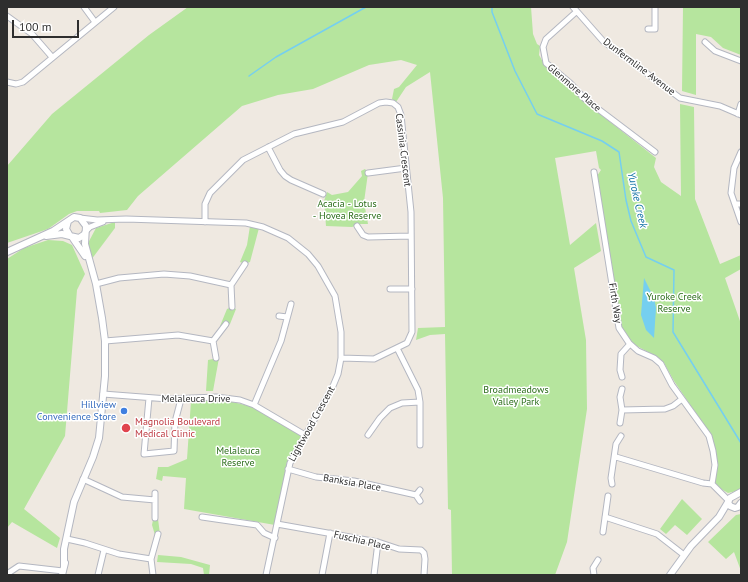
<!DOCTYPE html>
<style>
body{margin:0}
#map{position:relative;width:748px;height:582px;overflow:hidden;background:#efe9e1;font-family:"PT Sans",sans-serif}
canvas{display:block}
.frame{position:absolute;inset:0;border:8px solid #2e2e2e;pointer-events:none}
.scale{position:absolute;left:12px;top:20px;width:67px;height:18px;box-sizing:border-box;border:2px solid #2e2e2e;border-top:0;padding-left:5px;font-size:12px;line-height:14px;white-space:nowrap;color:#2e2e2e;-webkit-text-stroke:3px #fff;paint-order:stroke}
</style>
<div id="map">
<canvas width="748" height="582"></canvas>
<div class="frame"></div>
<div class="scale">100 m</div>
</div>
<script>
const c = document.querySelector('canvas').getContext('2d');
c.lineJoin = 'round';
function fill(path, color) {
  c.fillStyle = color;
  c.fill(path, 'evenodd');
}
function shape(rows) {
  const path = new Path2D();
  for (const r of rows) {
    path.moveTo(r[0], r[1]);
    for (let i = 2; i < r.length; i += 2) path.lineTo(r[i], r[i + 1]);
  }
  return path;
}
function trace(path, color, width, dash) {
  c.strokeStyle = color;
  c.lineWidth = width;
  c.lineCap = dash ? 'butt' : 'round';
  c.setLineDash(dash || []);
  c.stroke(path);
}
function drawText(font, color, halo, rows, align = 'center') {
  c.font = font + ' "PT Sans",sans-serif';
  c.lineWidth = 3;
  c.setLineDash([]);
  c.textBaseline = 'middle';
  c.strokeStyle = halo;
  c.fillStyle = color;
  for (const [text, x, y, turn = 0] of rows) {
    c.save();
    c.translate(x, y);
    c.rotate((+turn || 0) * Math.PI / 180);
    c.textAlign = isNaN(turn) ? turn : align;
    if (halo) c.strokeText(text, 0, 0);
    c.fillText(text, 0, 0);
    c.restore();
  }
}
const green = shape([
 [188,7,531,7,533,34,537,44,540,46,539,55,543,62,552,72,561,78,581,99,656,158,654,167,661,182,681,196,680,104,694,107,695,199,720,264,741,255,741,269,725,278,741,324,741,490,728,493,716,486,714,483,717,458,710,434,674,381,664,363,659,358,635,345,625,335,621,325,608,247,597,176,601,170,599,168,596,151,555,158,570,245,596,223,601,251,574,268,586,340,587,409,567,542,555,575,452,575,451,510,448,509,445,334,430,335,416,340,418,328,445,327,443,198,430,72,406,87,396,102,392,99,394,89,399,87,417,65,401,60,369,65,313,89,278,95,242,106,138,196,127,210,100,213,99,211,77,211,69,214,48,229,7,243,7,166,52,114,149,35],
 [683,7,741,7,741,55,723,48,711,37,696,34,696,95,682,91],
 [365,169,368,173,364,202,368,224,361,224,352,227,326,226,324,201,327,192,332,195,348,192,362,176,361,171],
 [115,222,115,228,91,260,87,245,96,228],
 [250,226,259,228,250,262,245,264,240,262,247,245],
 [48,240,63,241,72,245,85,274,77,290,65,436,24,509,60,538,57,548,12,522,7,528,7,259,24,248],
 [232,307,236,309,230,324,220,326,227,309],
 [218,358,219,358,213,391,206,391,208,360],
 [225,400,253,407,302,435,287,462,275,525,184,509,186,478,163,476,162,481,156,479,158,467,168,467,187,459,191,401],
 [682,499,702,519,687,535,675,525,666,534,660,529],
 [741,514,741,571,734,552,726,559,708,542,736,515],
 [155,518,158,519,160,534,155,535,152,525,153,520],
 [158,555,181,557,210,565,209,575,204,575,203,568,191,564,157,562]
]);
const water = shape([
 [644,278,654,298,656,308,654,338,646,330,641,315]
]);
const stream = shape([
 [492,7,492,12,515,71,537,114,602,141,619,152,626,200,631,221,646,257,674,270,673,332,741,443],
 [249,76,276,57,366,7]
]);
const minor = shape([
 [84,7,95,22],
 [573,7,603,41,680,98,720,106,741,115],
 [576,12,546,39,543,47,546,63,570,83,585,99,655,152],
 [7,16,32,34,52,57],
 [648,29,655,29,655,7],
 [705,42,715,51,741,61],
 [7,82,16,84,23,82,114,7],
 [738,114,741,104],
 [268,147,280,170,285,176,291,180,323,194],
 [741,152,734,168,731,193,741,222],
 [594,172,619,328,629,343,638,351,654,358,661,364,672,385,709,436,713,451,715,465,712,484,729,501],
 [368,173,406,168],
 [735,204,741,204],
 [80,218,97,220,126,219,246,223,263,227,288,238,308,254,318,266,335,296,341,332,341,358,338,374,333,386,290,463,266,575],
 [205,222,205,204,210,193,243,160,294,134,343,122,379,103,386,102,393,103,398,107,401,115,411,212,412,332,407,343,374,359,341,358],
 [357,226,363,235,368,237,411,236],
 [85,232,90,227,103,222],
 [96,284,119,278,164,274,190,276,231,285],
 [390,289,412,289],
 [232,307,231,285,245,264],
 [279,316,287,317],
 [105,341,178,335,213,341],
 [397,348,418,390,420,402,420,445],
 [216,358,213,341,226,324],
 [622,377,620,370,621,354,630,344],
 [103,394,168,399,216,397,240,400,254,405,305,435],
 [149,398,144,454,174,451,175,422,181,399],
 [254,405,281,341,291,304],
 [622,410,665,409,673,406,682,399],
 [620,423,622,410,620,397,622,389],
 [368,435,380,418,390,408,402,403,420,402],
 [616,457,703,483,712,484],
 [288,469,316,477,354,481,416,495],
 [83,479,122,497,155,500],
 [612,484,611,478,616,444,621,436],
 [420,490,416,495,420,501],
 [155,493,155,518],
 [202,517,257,525,264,533,275,538],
 [605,517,657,534,684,555],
 [277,524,378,542,399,549,421,550,424,553,425,559,424,575],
 [603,532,608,496],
 [67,539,85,543,119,554,151,559],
 [7,574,19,566,63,571],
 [98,575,104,550],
 [153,575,151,559,158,534],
 [322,575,330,533],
 [374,575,378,542],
 [594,575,593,568,598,560]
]);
const tertiary = shape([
 [46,236,62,234,70,236],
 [72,237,85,256],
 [7,252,53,231,68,221],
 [741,492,730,498,728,502,730,506,735,508,738,507,741,503],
 [64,566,64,549,74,502,93,457,99,438,105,376,105,341,102,318,96,284,85,244,86,226,80,218,74,217,68,221,66,229,70,236,79,238,85,234],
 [62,575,65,563],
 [670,575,691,546,719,517,728,502]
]);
const markers = [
 [124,411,4,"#3f7fe0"],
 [126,428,5,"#e0444e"]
];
const streetNames = [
 ["Dunfermline Avenue",639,67,37],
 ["Glenmore Place",574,88,41],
 ["Cassinia Crescent",403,150,83],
 ["Firth Way",615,303,81],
 ["Melaleuca Drive",196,399],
 ["Lightwood Crescent",312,424,-61],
 ["Banksia Place",352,483,10],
 ["Fuschia Place",362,541,13]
];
const parkNames = [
 ["Acacia - Lotus",347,204],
 ["- Hovea Reserve",347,216],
 ["Yuroke Creek",674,297],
 ["Reserve",674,309],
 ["Broadmeadows",516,390],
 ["Valley Park",516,402],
 ["Melaleuca",238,451],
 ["Reserve",238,463]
];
const shopNames = [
 ["Hillview",116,405],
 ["Convenience Store",116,417]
];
const healthNames = [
 ["Magnolia Boulevard",135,422],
 ["Medical Clinic",135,434]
];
const waterNames = [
 ["Yuroke Creek",637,200,77]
];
fill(green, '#b6e59e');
fill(water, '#75cff0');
trace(stream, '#75cff0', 1.5);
trace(minor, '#b4b7c1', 7);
trace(tertiary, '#b4b7c1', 8);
trace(minor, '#fff', 5);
trace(tertiary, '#fff', 6);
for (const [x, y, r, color] of markers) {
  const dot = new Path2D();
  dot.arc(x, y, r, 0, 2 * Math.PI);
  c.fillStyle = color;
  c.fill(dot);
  trace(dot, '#fff', 1.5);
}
drawText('10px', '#2e2e2e', '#fff', streetNames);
drawText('10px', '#2c6e1b', '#fff', parkNames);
drawText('10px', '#366cbe', '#fff', shopNames, 'right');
drawText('10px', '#be3a42', '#fff', healthNames, 'left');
drawText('italic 11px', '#0d6fa3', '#fff', waterNames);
</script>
